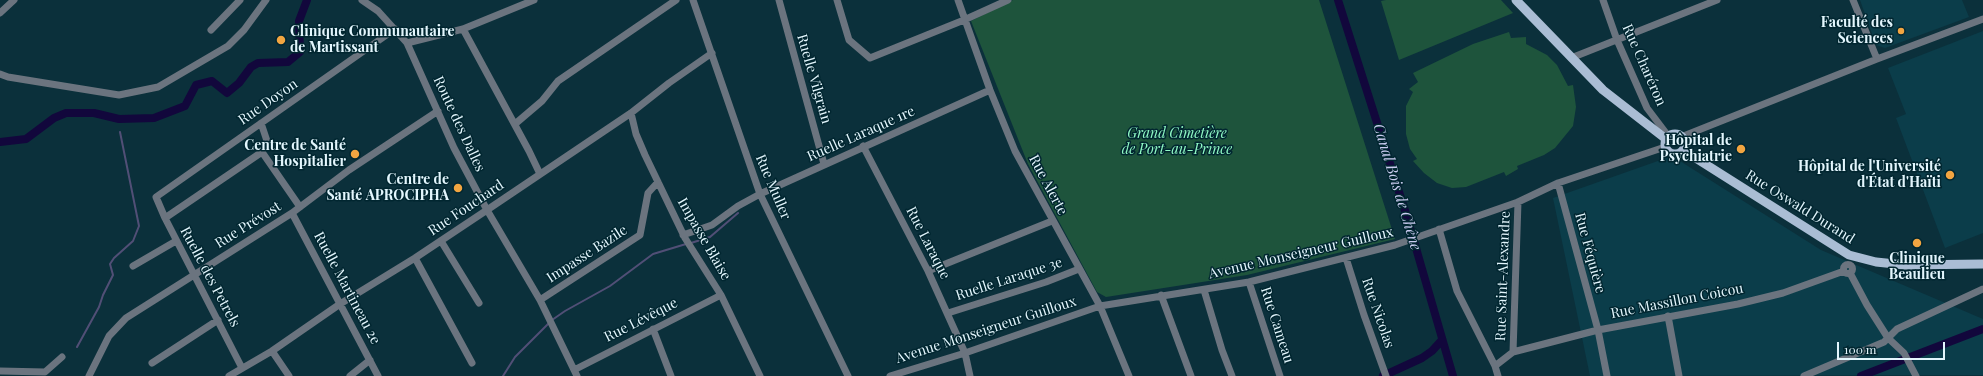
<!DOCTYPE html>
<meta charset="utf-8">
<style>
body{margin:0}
#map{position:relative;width:1983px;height:376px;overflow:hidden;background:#0b303b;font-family:"Playfair Display",serif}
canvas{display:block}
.scale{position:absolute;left:1837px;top:342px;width:108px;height:18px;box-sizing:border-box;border:2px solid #e3f6fd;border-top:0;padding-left:5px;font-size:12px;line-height:14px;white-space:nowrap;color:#e3f6fd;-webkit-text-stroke:3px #012630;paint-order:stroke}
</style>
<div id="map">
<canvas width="1983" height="376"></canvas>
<div class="scale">100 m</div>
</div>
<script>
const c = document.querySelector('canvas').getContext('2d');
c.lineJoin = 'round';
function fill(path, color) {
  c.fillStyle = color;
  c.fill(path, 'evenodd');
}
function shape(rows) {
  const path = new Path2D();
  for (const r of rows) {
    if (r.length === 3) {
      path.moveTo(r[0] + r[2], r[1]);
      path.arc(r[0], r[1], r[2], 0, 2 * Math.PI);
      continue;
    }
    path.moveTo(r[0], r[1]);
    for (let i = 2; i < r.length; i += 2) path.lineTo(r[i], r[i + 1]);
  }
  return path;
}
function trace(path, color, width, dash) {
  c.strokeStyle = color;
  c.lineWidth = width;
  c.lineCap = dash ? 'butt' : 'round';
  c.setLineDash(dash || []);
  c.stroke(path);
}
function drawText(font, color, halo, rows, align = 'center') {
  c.font = font + ' "Playfair Display",serif';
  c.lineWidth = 3;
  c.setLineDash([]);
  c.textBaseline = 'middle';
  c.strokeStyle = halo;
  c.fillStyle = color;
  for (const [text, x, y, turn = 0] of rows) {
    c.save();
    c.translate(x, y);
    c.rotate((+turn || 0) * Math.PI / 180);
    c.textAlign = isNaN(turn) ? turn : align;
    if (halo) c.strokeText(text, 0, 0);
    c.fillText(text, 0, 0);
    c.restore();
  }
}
const built = shape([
 [1860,0,1962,0,1969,17,1885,48,1876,45],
 [1983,31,1983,233,1945,248,1896,118,1906,114,1888,68],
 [1672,156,1821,250,1983,319,1983,375,1590,376,1553,198]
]);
const green = shape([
 [1013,0,1319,0,1395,239,1247,275,1106,297,1097,292,1028,164,971,21],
 [1386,0,1501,0,1513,13,1399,60,1381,1],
 [1509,32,1511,38,1526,37,1526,44,1547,55,1557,65,1568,86,1573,85,1576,107,1573,126,1555,148,1544,155,1517,166,1518,169,1506,176,1504,172,1466,187,1452,188,1437,183,1424,173,1413,161,1417,159,1410,149,1406,134,1406,106,1413,92,1409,89,1418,82,1413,73,1473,44]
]);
const stream = shape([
 [691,243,710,237,738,213],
 [552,320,565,311,610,286,653,254,686,244],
 [77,347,99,307,103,295,113,275,110,264,114,258,133,241,139,226,120,132],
 [503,376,515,357,549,323]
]);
const canal = shape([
 [1338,0,1407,217,1453,376],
 [0,142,26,139,54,118,66,113,94,113,119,119,154,118,185,106,196,85,212,81,227,93,239,83,251,67,258,63,288,62,300,52,299,21,307,0],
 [1383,376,1422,358,1432,351,1442,340],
 [1861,376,1983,329]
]);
const minor = shape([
 [362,0,378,11,407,43,454,148,487,210,540,300,577,376],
 [693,0,760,194,848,376],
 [779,0,824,164],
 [837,0,849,40,870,58,964,20,1008,0],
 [958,0,990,90,1015,151,1100,306,1129,376],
 [1603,0,1617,40,1647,108,1669,137],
 [1853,0,1877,59],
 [0,13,14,0],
 [463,29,529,151,540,174],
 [211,30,240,0],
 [407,43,463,29,534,0],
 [1571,58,1717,0],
 [0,74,8,77,119,95,158,87,228,46,244,30,266,0],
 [631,113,636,134,645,155,685,238,721,295,760,376],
 [261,123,267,141,262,152,300,207],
 [515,124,542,101,558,81,676,0],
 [1681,137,1877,59,1983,19],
 [863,146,928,271,965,353,970,376],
 [1558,183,1598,330,1607,376],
 [292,213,378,376],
 [165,218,262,152],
 [1439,229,1457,291,1495,366,1498,376],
 [683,235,712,225,738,206,760,194,990,90],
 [441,241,479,303],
 [415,258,472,363],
 [1346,258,1364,315,1386,376],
 [1848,269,4.5],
 [133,266,176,241],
 [928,271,1052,221],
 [1850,273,1867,305,1888,338,1904,353,1916,376],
 [1249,282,1280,376],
 [1204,290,1222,350,1232,376],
 [1161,295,1191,376],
 [540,300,640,235,648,193,658,182],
 [948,313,1046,282,1079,269],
 [1668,316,1679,376],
 [653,329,671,376],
 [272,351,289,376],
 [1513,352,1598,330,1738,304,1783,293,1844,271],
 [152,363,218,320],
 [1495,366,1513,352,1518,202],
 [242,368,165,218,156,197,395,29],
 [574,370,721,295],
 [0,371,45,372,62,357],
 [89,376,109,336,126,318,292,213,349,170,438,111],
 [229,376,272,351,340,304,415,258,487,210,631,113,669,83,712,53],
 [350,376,370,360],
 [890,376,965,353,1100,306,1249,282,1395,245,1518,202,1558,183,1665,147],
 [1804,376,1884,342,1897,329,1983,289]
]);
const major = shape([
 [1516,0,1603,90,1666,139],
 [1675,144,10],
 [1683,150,1849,255,1876,262,1905,265,1983,264]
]);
const markers = [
 [1901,31,4,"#f2a541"],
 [281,40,5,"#f2a541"],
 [1741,149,5,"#f2a541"],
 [355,154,5,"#f2a541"],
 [1950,175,5,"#f2a541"],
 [458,188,5,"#f2a541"],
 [1917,243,5,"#f2a541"]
];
const poiNames = [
 ["Faculté des",1893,23],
 ["Sciences",1893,39],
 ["Clinique Communautaire",290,32,"left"],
 ["de Martissant",290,48,"left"],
 ["Hôpital de",1732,141],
 ["Psychiatrie",1732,157],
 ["Centre de Santé",346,146],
 ["Hospitalier",346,162],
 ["Hôpital de l'Université",1941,167],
 ["d'État d'Haïti",1941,183],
 ["Centre de",449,180],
 ["Santé APROCIPHA",449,196],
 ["Clinique",1917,259,"center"],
 ["Beaulieu",1917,275,"center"]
];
const streetNames = [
 ["Rue Charéron",1644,65,66],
 ["Ruelle Vilgrain",814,79,74],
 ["Rue Doyon",268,102,-35],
 ["Route des Dalles",459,124,65],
 ["Ruelle Laraque 1re",861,134,-24],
 ["Rue Alerte",1048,185,62],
 ["Rue Muller",773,187,67],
 ["Rue Oswald Durand",1800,207,32],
 ["Rue Fouchard",466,208,-34],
 ["Rue Prévost",248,225,-32],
 ["Impasse Blaise",704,239,60],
 ["Rue Laraque",928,243,63],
 ["Avenue Monseigneur Guilloux",1301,253,-13],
 ["Rue Féquière",1590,253,75],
 ["Impasse Bazile",587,254,-33],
 ["Rue Saint-Alexandre",1503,276,-88],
 ["Ruelle des Petrels",210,277,62],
 ["Ruelle Laraque 3e",1009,279,-18],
 ["Ruelle Martineau 2e",347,288,62],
 ["Rue Massillon Coicou",1677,301,-11],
 ["Rue Nicolas",1378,313,71],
 ["Rue Lévêque",641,320,-27],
 ["Rue Cameau",1277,325,72],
 ["Avenue Monseigneur Guilloux",986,330,-18]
];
const parkNames = [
 ["Grand Cimetière",1177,134],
 ["de Port-au-Prince",1177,150]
];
const waterNames = [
 ["Canal Bois de Chêne",1397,187,73]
];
fill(built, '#0b3d4a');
fill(green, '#1e543c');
trace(stream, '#514f76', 2);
trace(canal, '#12073c', 8);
trace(minor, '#6b747f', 7);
trace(major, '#aabdd4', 9);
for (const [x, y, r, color] of markers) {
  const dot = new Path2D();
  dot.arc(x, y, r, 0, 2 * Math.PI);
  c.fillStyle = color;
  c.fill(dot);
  trace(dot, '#012630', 1.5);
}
drawText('bold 14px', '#e3f6fd', '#012630', poiNames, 'right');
drawText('14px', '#e3f6fd', '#012630', streetNames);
drawText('italic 14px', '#90fac5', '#012630', parkNames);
drawText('italic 15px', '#caccf0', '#012630', waterNames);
</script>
